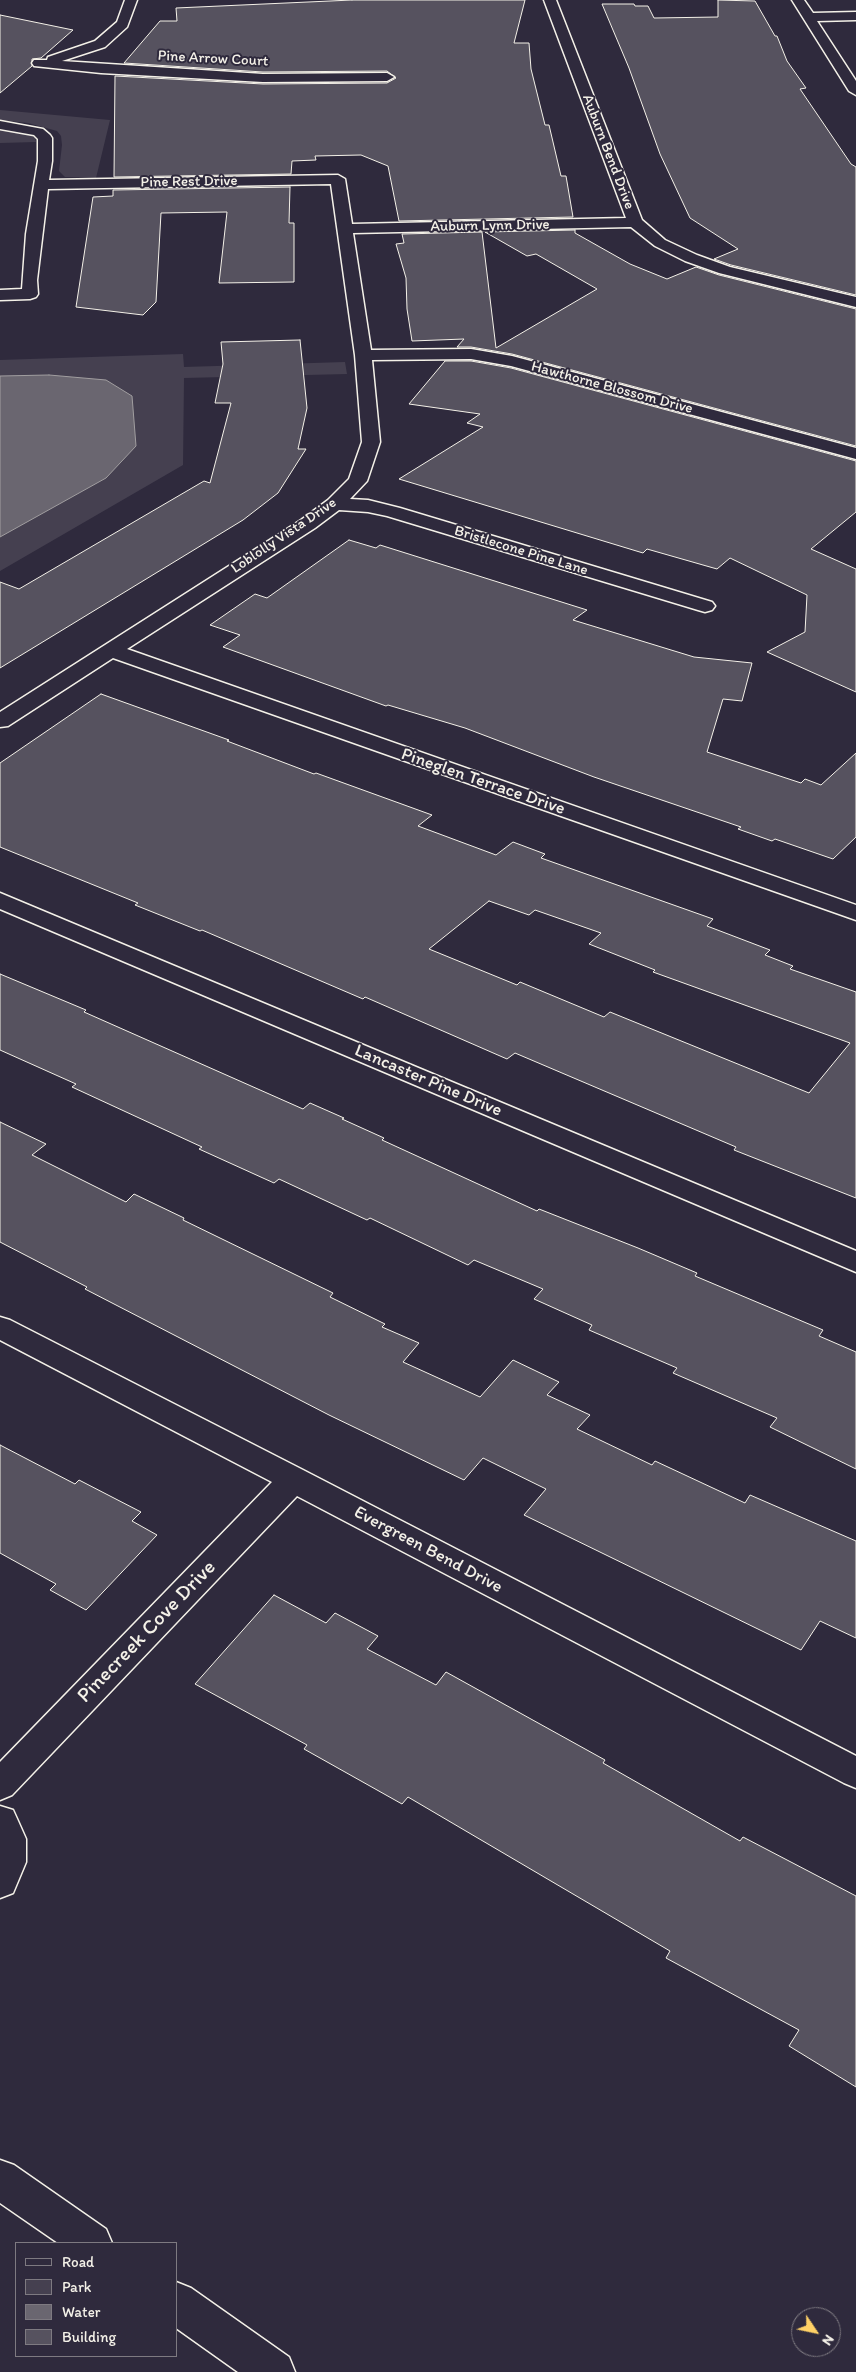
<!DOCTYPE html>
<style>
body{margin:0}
#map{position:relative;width:856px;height:2372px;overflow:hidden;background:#2f2a3d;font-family:Itim,sans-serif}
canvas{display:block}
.legend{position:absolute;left:15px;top:2242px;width:162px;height:115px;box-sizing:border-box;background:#2f2a3d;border:1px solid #7e7a81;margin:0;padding:6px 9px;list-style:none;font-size:15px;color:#f4f1e8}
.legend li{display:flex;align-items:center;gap:10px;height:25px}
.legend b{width:25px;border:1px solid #7e7a81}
.north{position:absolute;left:791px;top:2307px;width:50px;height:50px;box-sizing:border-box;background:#2f2a3d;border:1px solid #7e7a81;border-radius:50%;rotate:124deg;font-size:14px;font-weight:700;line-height:20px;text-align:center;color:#f4f1e8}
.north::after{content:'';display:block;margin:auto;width:18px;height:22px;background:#ffd166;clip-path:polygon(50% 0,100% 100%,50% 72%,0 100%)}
</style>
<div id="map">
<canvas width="856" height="2372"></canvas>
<ul class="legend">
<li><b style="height:6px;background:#2f2a3d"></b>Road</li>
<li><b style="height:14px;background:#454050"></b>Park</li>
<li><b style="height:14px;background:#6a6670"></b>Water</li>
<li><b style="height:14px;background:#56525f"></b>Building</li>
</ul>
<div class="north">N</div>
</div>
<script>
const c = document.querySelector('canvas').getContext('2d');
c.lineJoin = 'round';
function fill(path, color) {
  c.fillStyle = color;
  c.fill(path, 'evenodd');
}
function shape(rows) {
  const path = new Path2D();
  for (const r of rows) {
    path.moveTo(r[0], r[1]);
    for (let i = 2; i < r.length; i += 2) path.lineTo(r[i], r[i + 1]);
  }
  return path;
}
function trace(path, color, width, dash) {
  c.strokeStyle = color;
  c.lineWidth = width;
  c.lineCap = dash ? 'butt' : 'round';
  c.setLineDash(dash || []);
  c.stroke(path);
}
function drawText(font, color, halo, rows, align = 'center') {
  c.font = font + ' Itim,sans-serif';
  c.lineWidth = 4;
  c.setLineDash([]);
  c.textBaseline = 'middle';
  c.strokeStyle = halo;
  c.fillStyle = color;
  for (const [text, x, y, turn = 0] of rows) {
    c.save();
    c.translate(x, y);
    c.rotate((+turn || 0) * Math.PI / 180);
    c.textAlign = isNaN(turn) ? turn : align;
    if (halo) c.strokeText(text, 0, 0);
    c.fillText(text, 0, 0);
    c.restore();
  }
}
const green = shape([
 [0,110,110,120,96,178,65,177,59,171,62,145,61,136,57,131,28,123,0,120],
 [0,129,28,134,35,137,36,142,0,143],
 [183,354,184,367,345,362,347,374,184,378,183,465,0,571,0,360]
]);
const water = shape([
 [49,375,106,380,132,396,136,446,106,478,0,537,0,376,49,375]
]);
const building = shape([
 [352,0,525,0,514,43,529,43,531,69,545,125,549,125,561,176,566,176,573,217,399,221,388,166,361,155,315,156,316,160,292,161,291,174,114,177,115,76,263,84,387,83,396,78,387,71,263,72,124,63,160,21,177,21,176,8,352,0],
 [718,0,755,1,775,36,777,36,787,61,806,88,800,89,851,164,856,167,856,295,731,265,714,259,738,249,690,218,660,154,629,68,602,4,634,4,635,6,648,6,654,18,718,17,718,0],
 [0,15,73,30,41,58,32,59,32,66,0,93,0,15],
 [290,187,289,223,294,223,294,282,219,283,227,212,161,213,156,302,143,315,76,307,93,197,113,196,113,190,290,187],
 [575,230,575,233,630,264,667,279,696,267,719,275,856,309,856,446,512,354,471,347,457,347,464,339,412,341,407,309,406,278,396,244,404,243,402,234,482,232,496,348,597,289,536,254,527,256,485,232,575,230],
 [300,340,307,408,298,449,306,449,278,493,243,520,0,668,0,582,19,589,204,481,210,483,231,403,215,403,223,364,221,342,300,340],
 [445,361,471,361,511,368,856,461,856,512,811,549,856,569,856,692,767,652,805,632,807,595,730,558,717,569,647,549,643,553,399,479,483,427,467,423,480,414,409,404,445,361],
 [349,540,376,548,380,545,587,610,573,620,694,657,752,663,742,701,723,699,707,752,801,783,805,779,821,785,856,753,856,837,833,859,775,839,772,841,738,829,741,827,594,777,465,728,388,705,386,706,223,647,240,635,210,625,255,594,267,598,349,540],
 [101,694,229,740,227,741,314,774,316,773,432,815,418,826,496,855,513,842,545,854,541,858,713,919,707,926,770,950,765,955,793,966,790,969,856,992,856,1198,734,1150,736,1147,515,1053,507,1059,365,997,363,999,202,930,200,931,135,905,138,903,0,847,0,763,101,694],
 [489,901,529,915,535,910,601,933,589,944,655,970,653,972,850,1043,809,1093,610,1012,604,1017,520,982,517,985,429,949,489,901],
 [0,974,86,1010,84,1012,303,1109,310,1103,344,1118,342,1119,384,1138,382,1140,537,1211,539,1209,638,1248,697,1273,695,1276,823,1330,819,1336,856,1352,856,1469,770,1427,777,1418,673,1373,677,1368,589,1330,592,1325,534,1299,543,1289,474,1260,468,1265,370,1218,367,1220,279,1179,274,1183,199,1149,202,1147,72,1087,76,1084,0,1050,0,974],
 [0,1122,46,1144,32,1155,126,1202,134,1194,184,1218,183,1220,333,1293,330,1297,385,1324,382,1327,419,1343,403,1362,480,1397,513,1360,559,1382,547,1395,590,1415,577,1429,652,1465,655,1461,745,1503,750,1495,856,1541,856,1638,820,1621,801,1650,524,1515,546,1489,483,1458,464,1480,329,1415,85,1289,87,1287,0,1242,0,1122],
 [0,1445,75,1484,79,1480,141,1512,132,1521,157,1535,86,1610,50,1590,56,1584,0,1553,0,1445],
 [274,1595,326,1623,335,1613,378,1636,367,1649,436,1685,446,1672,605,1760,603,1763,740,1841,743,1837,856,1896,856,2087,789,2046,799,2030,666,1958,670,1951,408,1797,402,1804,304,1749,307,1745,195,1684,274,1595]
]);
const street = shape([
 [125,0,137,0,127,27,105,47,62,61,263,74,387,73,394,77,387,81,263,82,101,73,34,66,32,63,34,60,47,60,48,57,95,41,117,22,125,0],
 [544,0,556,0,642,220,665,240,697,255,730,267,856,297,856,307,719,273,685,261,655,246,631,227,353,233,371,350,471,349,512,356,856,448,856,459,511,366,471,359,372,360,380,442,367,481,350,499,368,500,400,508,712,602,715,606,712,610,705,612,698,610,387,516,368,512,339,510,315,528,127,649,856,905,856,920,113,658,8,726,0,727,0,712,301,520,328,500,349,479,362,442,355,355,331,184,48,189,37,280,38,294,36,297,30,299,0,300,0,290,22,289,26,234,38,161,38,139,34,135,0,129,0,121,43,129,50,135,52,138,52,161,49,180,338,175,345,179,352,224,626,218,544,0],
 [792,0,804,0,813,13,856,12,856,20,817,21,856,81,856,95,849,91,792,0],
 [0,893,856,1251,856,1272,0,909,0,893],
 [0,1317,10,1320,305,1471,856,1756,856,1788,844,1783,297,1496,12,1795,0,1800,0,1762,272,1482,0,1340,0,1317],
 [0,1806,13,1810,18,1821,26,1839,26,1862,13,1893,0,1898,0,1806],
 [0,2160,14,2165,106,2229,112,2243,58,2243,0,2203,0,2160],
 [176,2282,191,2288,289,2357,295,2372,238,2372,176,2328,176,2282]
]);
const farStreetnames = [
 ["Pine Arrow Court",213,59,3],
 ["Auburn Bend Drive",608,152,69],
 ["Pine Rest Drive",189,182,-1],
 ["Auburn Lynn Drive",490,226,-1],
 ["Hawthorne Blossom Drive",612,388,15],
 ["Loblolly Vista Drive",284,536,-34],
 ["Bristlecone Pine Lane",521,551,17]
];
const streetNames = [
 ["Pineglen Terrace Drive",483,782,19],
 ["Lancaster Pine Drive",428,1081,23],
 ["Evergreen Bend Drive",428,1550,28]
];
const nearStreetnames = [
 ["Pinecreek Cove Drive",147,1632,-46]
];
fill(green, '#454050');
fill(water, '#6a6670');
trace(water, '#a19ea0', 1);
fill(building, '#56525f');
trace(building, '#f4f1e8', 1);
trace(street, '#f4f1e8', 3);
fill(street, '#2f2a3d');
drawText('15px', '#f4f1e8', '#2f2a3d', farStreetnames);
drawText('18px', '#f4f1e8', '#2f2a3d', streetNames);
drawText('21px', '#f4f1e8', '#2f2a3d', nearStreetnames);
</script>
